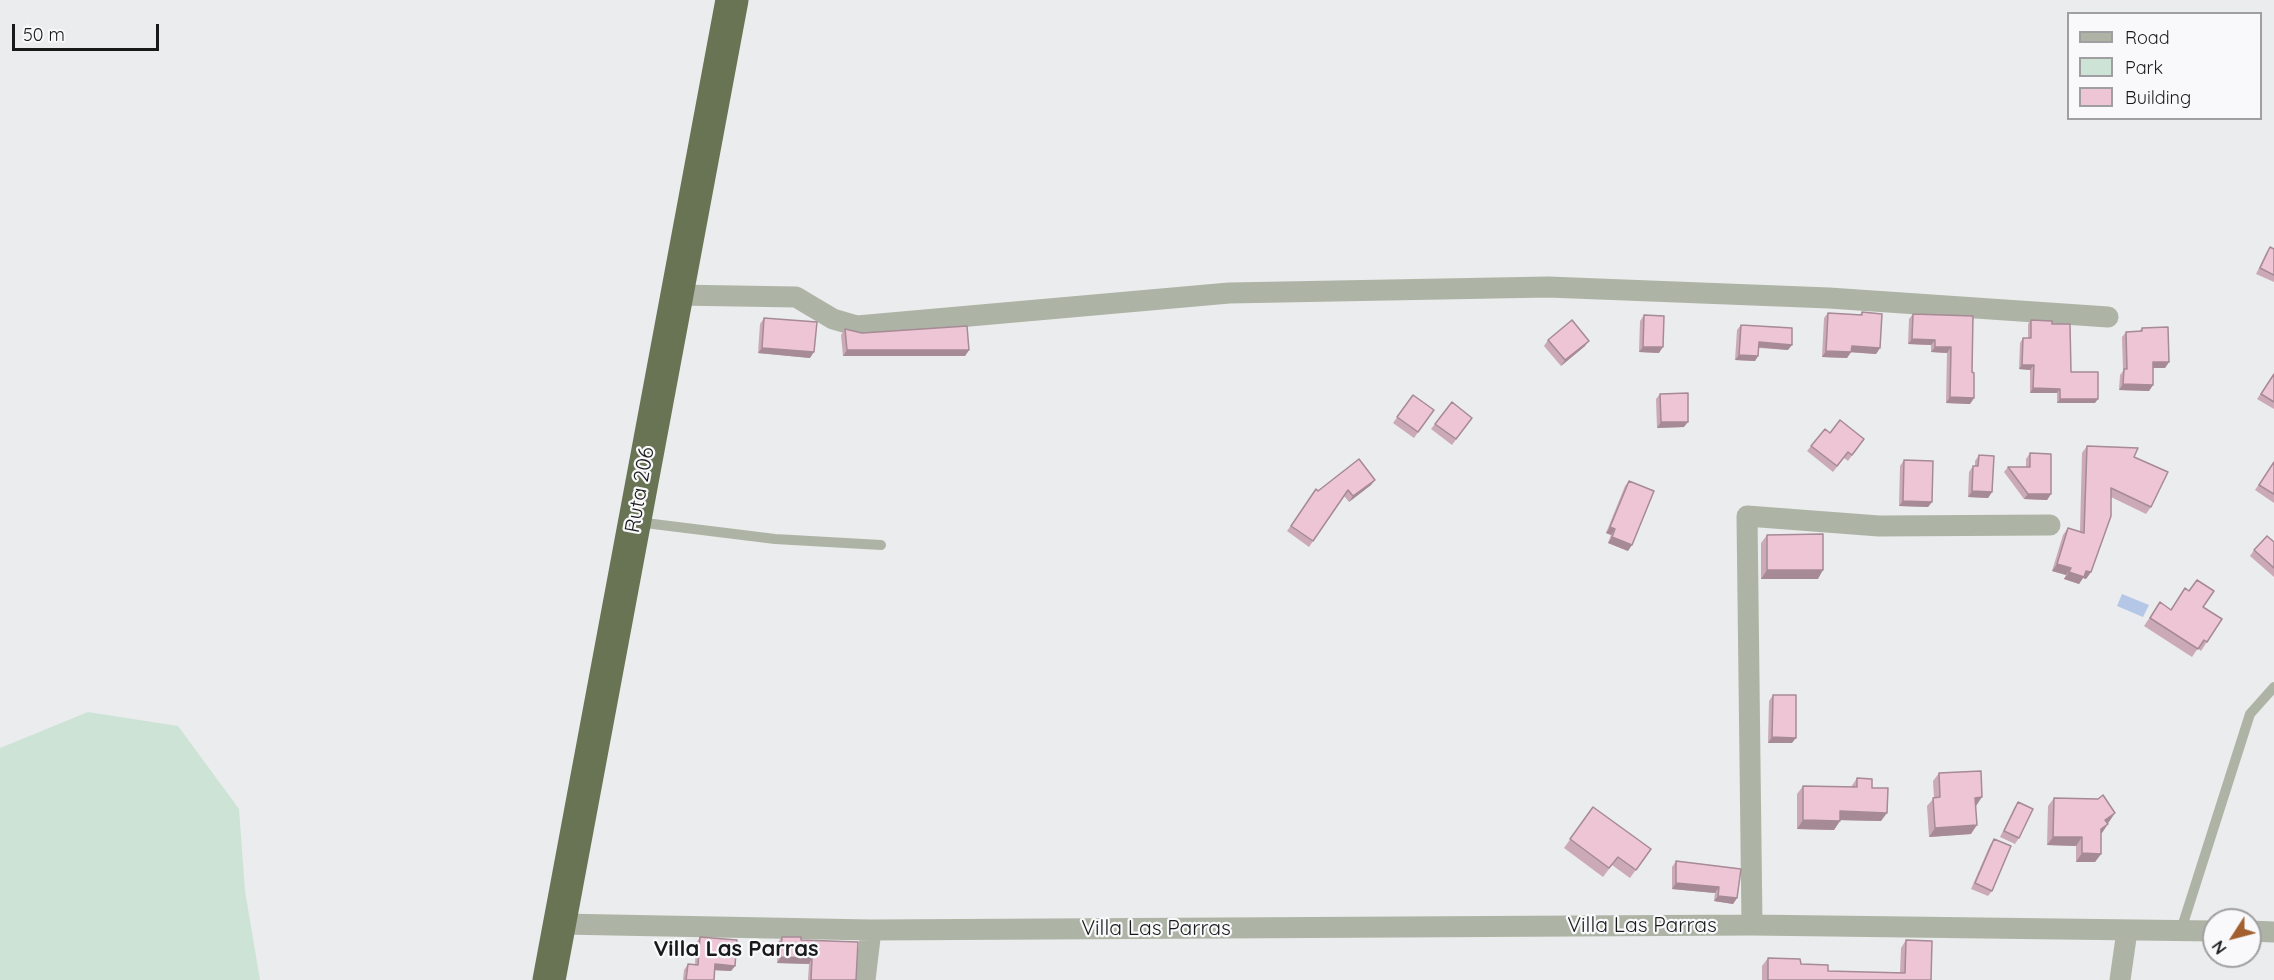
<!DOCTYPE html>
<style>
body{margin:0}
#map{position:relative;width:2274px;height:980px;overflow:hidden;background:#ebeced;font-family:Quicksand,sans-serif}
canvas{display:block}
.legend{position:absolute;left:2067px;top:12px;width:195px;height:108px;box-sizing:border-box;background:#f9f9fb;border:2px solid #9f9fa1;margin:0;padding:8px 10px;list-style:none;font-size:18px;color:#181919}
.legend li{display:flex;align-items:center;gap:12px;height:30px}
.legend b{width:30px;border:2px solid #9f9fa1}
.north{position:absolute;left:2202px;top:908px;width:60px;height:60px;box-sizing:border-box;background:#f9f9fb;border:2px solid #9f9fa1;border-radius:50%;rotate:234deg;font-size:16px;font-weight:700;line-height:24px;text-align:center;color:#181919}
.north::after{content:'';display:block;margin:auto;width:21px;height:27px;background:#a35f2f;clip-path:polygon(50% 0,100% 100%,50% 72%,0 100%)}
.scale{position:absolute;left:12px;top:24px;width:147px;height:27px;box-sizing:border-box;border:3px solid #181919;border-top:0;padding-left:8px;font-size:18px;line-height:21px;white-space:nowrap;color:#181919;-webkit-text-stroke:4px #f9f9fb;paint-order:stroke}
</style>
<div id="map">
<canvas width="2274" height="980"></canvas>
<ul class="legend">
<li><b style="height:8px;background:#aeb4a5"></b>Road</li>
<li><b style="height:16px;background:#cde3d6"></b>Park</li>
<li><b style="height:16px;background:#edc5d5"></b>Building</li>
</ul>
<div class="north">N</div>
<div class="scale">50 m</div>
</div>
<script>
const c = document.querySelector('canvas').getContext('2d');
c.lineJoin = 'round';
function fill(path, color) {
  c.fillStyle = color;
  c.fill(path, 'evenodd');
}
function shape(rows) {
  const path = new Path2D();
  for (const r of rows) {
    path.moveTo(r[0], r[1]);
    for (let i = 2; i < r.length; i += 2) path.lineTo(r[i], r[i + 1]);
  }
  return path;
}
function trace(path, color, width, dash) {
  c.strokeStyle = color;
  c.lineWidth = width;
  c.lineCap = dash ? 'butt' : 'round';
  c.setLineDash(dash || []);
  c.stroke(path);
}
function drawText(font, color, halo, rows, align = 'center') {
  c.font = font + ' Quicksand,sans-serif';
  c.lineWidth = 4.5;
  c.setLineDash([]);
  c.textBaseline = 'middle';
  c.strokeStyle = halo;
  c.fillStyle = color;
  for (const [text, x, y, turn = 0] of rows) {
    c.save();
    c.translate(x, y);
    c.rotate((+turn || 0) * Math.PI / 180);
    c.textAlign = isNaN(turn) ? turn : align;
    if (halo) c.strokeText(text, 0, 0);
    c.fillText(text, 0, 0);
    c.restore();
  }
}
const green = shape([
 [88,712,178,726,239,809,245,891,260,980,0,980,0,748]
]);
const water = shape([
 [2122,594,2149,605,2143,617,2117,606]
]);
const lane = shape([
 [637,522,775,539,881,545],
 [2181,930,2250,714,2274,687]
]);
const street = shape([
 [676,295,796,297,833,319,857,326,1229,293,1548,287,1829,298,2108,317],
 [561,924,871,930,1752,925,2214,931],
 [1752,925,1747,516,1879,526,2050,525],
 [2250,931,2274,932],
 [865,980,871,930],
 [2120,980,2127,931]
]);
const highway = shape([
 [549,980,732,0]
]);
const wall = shape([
 [2270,247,2274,249,2274,282,2256,274,2266,253],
 [1862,312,1880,348,1876,354,1851,352,1847,358,1822,357,1824,318,1828,313,1860,315],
 [1913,314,1973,316,1972,372,1974,398,1970,404,1946,403,1947,353,1931,352,1931,345,1908,344,1909,319],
 [1644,315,1659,353,1639,352,1640,321],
 [764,318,810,358,758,353,760,324],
 [2031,320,2052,324,2071,372,2095,403,2057,403,2057,393,2030,393,2030,370,2019,369,2020,343,2023,338,2028,338,2028,324],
 [1741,325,1788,350,1759,348,1758,356,1755,361,1735,360,1737,330],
 [2142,328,2169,362,2165,368,2153,368,2153,385,2149,391,2119,390,2120,375,2123,371,2122,337,2126,332,2139,331],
 [845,329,862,333,969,350,965,356,843,356,841,335],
 [1548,340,1585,346,1561,366,1544,346],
 [2274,374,2274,409,2257,399],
 [1660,394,1684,427,1657,428,1656,399],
 [1413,395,1434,410,1414,438,1393,423],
 [1452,402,1472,418,1452,445,1431,429],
 [1830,433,1864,439,1848,461,1844,458,1833,472,1807,451,1811,446],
 [2087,446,2134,457,2151,507,2146,514,2111,497,2091,572,2086,579,2083,578,2079,584,2064,579,2066,575,2052,571,2063,535,2068,528,2080,531,2082,453],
 [2030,453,2051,494,2047,500,2024,499,2004,472,2008,467,2026,467,2026,459],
 [1979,455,1992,492,1988,498,1968,497,1969,472,1973,466,1975,466,1975,461],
 [1904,460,1932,502,1928,507,1899,506,1900,466],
 [2274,462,2274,503,2255,490],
 [1375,480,1371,485,1349,502,1344,496,1309,547,1287,531,1316,489,1318,491],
 [1629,481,1628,551,1608,543,1611,535,1606,533,1625,486],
 [1767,535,1818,579,1761,579,1761,543],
 [2274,542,2274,577,2250,556,2254,550],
 [2160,602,2170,610,2203,607,2222,619,2201,651,2198,648,2192,657,2144,626],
 [1773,695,1792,743,1768,743,1769,701],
 [1939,773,1976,806,1971,834,1929,837,1927,806,1934,798,1933,781],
 [1857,778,1872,788,1881,821,1840,820,1834,830,1797,829,1797,794,1803,786,1851,787],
 [2054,798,2109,822,2107,823,2101,833,2101,854,2095,862,2076,862,2076,846,2047,845,2048,806],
 [2018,802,2019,838,2015,844,2000,837,2014,808],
 [1593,807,1651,849,1630,878,1612,865,1603,877,1564,848],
 [1994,839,1992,891,1988,896,1971,889,1990,845],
 [1676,861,1737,898,1733,904,1714,901,1715,893,1672,889,1672,867],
 [700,937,735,966,731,971,715,970,714,980,683,980,684,970,688,964,695,965,696,943],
 [782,937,801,940,856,980,808,980,809,964,777,963,778,942],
 [1906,940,1931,980,1762,980,1762,966,1768,958,1801,964,1828,971,1900,973,1901,948]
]);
const shadedWall = shape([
 [1912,339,1935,340,1931,345,1908,344],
 [1589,341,1585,346,1561,366,1565,360],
 [1759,342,1792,345,1788,350,1756,347],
 [1852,346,1880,348,1876,354,1848,352],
 [1643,347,1663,347,1659,353,1639,352],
 [1935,347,1951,347,1947,353,1931,352],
 [762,348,814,352,810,358,758,353],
 [847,350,969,350,965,356,843,356],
 [1826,351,1851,352,1847,358,1822,357],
 [1739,355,1758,356,1755,361,1735,360],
 [2153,362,2169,362,2165,368,2149,368],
 [2022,365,2034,365,2030,370,2019,369],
 [2123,384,2153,385,2149,391,2119,390],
 [2033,388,2060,389,2057,393,2030,393],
 [1950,397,1974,398,1970,404,1946,403],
 [2060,399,2098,399,2095,403,2057,403],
 [1661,422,1688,422,1684,427,1657,428],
 [1375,480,1371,485,1349,502,1353,496],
 [1972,491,1992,492,1988,498,1968,497],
 [2028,494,2051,494,2047,500,2024,499],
 [1903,501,1932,502,1928,507,1899,506],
 [1610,527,1615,529,1611,535,1606,533],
 [1612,537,1632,545,1628,551,1608,543],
 [2057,564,2071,568,2066,575,2052,571],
 [1767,570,1823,570,1818,579,1761,579],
 [2086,571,2091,572,2086,579,2083,578,2079,584,2064,579,2069,572],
 [1772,737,1796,738,1792,743,1768,743],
 [1982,797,1976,806,1969,806,1975,798],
 [1840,811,1887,813,1881,821,1834,820],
 [2115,813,2109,822,2099,828,2105,820],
 [1803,820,1840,821,1834,830,1797,829],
 [2108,824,2102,833,2095,837,2101,829],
 [1977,825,1971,834,1929,837,1935,828],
 [2053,837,2082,837,2076,846,2047,845],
 [2082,853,2101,854,2095,862,2076,862],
 [1676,883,1719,887,1715,893,1672,889],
 [1718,896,1737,898,1733,904,1714,901],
 [781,957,812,958,809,964,777,963],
 [715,964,735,966,731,971,711,970]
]);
const building = shape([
 [2270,247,2274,249,2274,275,2260,268,2270,247],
 [1862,312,1882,314,1880,348,1852,346,1851,352,1826,351,1828,313,1862,315,1862,312],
 [1913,314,1973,316,1972,372,1974,373,1974,398,1950,397,1951,347,1935,347,1935,340,1912,339,1913,314],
 [1644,315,1664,316,1663,347,1643,347,1644,315],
 [764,318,817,322,814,352,762,348,764,318],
 [1572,320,1589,341,1565,360,1548,340,1572,320],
 [2031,320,2052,321,2052,324,2070,324,2071,372,2098,372,2098,399,2060,399,2060,389,2033,388,2034,365,2022,365,2023,338,2031,338,2031,320],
 [1741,325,1792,328,1792,345,1759,342,1758,356,1739,355,1741,325],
 [967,326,969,350,847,350,845,329,862,333,967,326],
 [2168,327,2169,362,2153,362,2153,385,2123,384,2124,369,2127,369,2126,332,2142,331,2142,328,2168,327],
 [2274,374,2274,402,2261,394,2274,374],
 [1688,393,1688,422,1661,422,1660,394,1688,393],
 [1413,395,1434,410,1418,432,1397,417,1413,395],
 [1452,402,1472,418,1456,439,1435,424,1452,402],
 [1840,420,1864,439,1852,455,1848,452,1837,466,1811,446,1825,429,1830,433,1840,420],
 [2087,446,2138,448,2134,457,2168,472,2151,507,2111,488,2111,516,2091,572,2086,571,2084,577,2069,572,2071,568,2057,564,2068,528,2084,533,2087,446],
 [2030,453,2051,454,2051,494,2028,494,2008,467,2030,467,2030,453],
 [1979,455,1994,456,1992,492,1972,491,1973,466,1978,466,1979,455],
 [1359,459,1375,480,1353,496,1348,490,1313,541,1291,526,1316,489,1318,491,1359,459],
 [1904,460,1933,461,1932,502,1903,501,1904,460],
 [2274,462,2274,494,2259,485,2274,462],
 [1629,481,1654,491,1632,545,1612,537,1615,529,1610,527,1629,481],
 [1823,534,1823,570,1767,570,1767,535,1823,534],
 [2267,536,2274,542,2274,568,2254,550,2267,536],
 [2197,580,2214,591,2203,607,2222,619,2207,642,2204,640,2198,649,2150,618,2160,602,2171,610,2185,588,2189,591,2197,580],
 [1773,695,1796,695,1796,738,1772,737,1773,695],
 [1981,771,1982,797,1975,798,1977,825,1935,828,1933,798,1940,797,1939,773,1981,771],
 [1857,778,1872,779,1872,788,1888,788,1887,813,1840,811,1840,821,1803,820,1803,786,1857,787,1857,778],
 [2103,795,2115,813,2105,820,2108,824,2101,829,2101,854,2082,853,2082,837,2053,837,2054,798,2098,799,2103,795],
 [2018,802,2033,809,2019,838,2004,831,2018,802],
 [1593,807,1651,849,1636,870,1618,857,1609,868,1570,839,1593,807],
 [1994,839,2011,846,1992,891,1975,883,1994,839],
 [1676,861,1741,869,1737,898,1718,896,1719,887,1676,883,1676,861],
 [700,937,737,940,735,966,715,964,714,980,686,980,688,964,698,965,700,937],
 [782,937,801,937,801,940,858,942,856,980,811,980,812,958,781,957,782,937],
 [1906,940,1932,941,1931,980,1768,980,1768,958,1800,959,1801,964,1828,965,1828,971,1905,973,1906,940]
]);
const streetNames = [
 ["Ruta 206",640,490,-80],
 ["Villa Las Parras",1642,926],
 ["Villa Las Parras",1156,929]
];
const neighbourhoodNames = [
 ["Villa Las Parras",736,949]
];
fill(green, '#cde3d6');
fill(water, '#b5c7e7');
trace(lane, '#aeb4a5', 10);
trace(street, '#aeb4a5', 21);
trace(highway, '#687454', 33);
fill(wall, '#cca9b7');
fill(shadedWall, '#a68a95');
fill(building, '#edc5d5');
trace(building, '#a68a95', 1.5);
drawText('21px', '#181919', '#f9f9fb', streetNames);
drawText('bold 22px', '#181919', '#f9f9fb', neighbourhoodNames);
</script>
